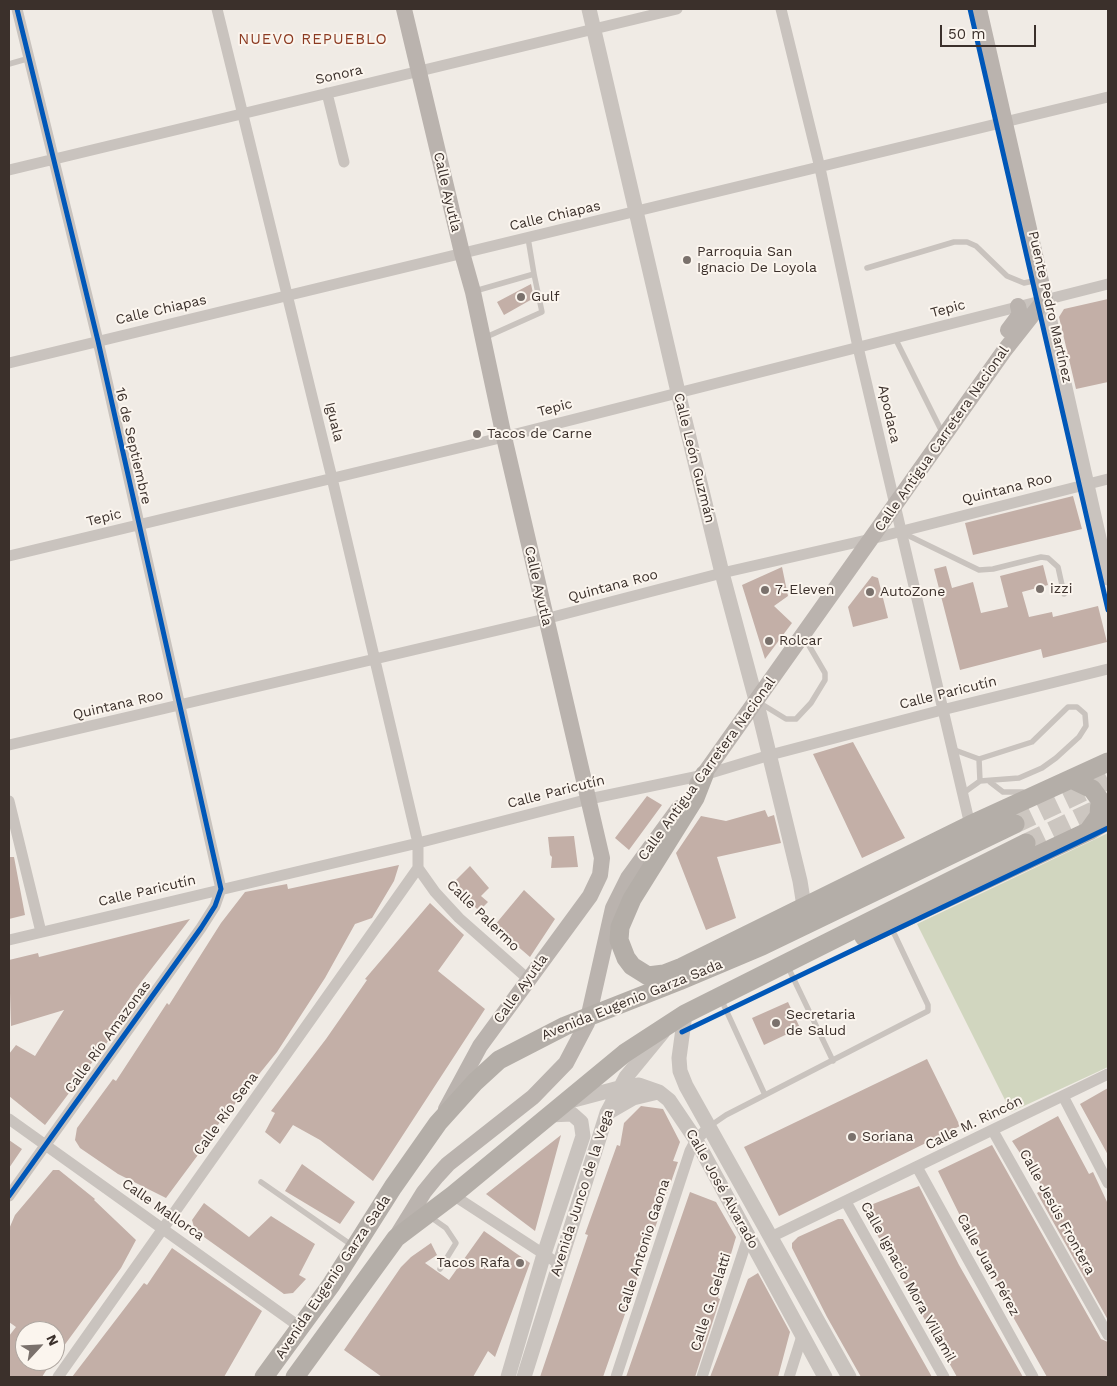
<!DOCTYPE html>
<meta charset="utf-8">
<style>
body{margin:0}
#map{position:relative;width:1117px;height:1386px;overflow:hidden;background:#f0ebe5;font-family:"Work Sans",sans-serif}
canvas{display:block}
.frame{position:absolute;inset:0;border:10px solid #3b302b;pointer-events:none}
.north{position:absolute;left:15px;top:1321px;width:50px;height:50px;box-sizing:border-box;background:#fbf5ee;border:1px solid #aea6a0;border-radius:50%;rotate:65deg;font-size:14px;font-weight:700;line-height:20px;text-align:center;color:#3b302b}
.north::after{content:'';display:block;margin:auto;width:18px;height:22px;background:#7a716c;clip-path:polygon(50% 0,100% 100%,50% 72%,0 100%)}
.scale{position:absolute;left:940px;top:25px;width:96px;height:22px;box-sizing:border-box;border:2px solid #3b302b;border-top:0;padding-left:6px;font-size:15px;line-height:18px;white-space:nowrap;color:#3b302b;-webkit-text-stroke:4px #fbf5ee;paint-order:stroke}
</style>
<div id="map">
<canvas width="1117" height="1386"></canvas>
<div class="frame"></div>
<div class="north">N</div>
<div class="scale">50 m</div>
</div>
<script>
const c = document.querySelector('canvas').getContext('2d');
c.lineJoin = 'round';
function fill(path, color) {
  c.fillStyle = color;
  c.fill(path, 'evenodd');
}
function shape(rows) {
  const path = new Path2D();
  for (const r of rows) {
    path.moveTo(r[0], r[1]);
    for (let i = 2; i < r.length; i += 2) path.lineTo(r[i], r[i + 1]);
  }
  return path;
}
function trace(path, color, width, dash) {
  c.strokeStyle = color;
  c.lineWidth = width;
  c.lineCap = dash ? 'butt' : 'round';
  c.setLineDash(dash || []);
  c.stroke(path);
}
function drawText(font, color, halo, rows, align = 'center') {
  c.font = font + ' "Work Sans",sans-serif';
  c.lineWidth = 4;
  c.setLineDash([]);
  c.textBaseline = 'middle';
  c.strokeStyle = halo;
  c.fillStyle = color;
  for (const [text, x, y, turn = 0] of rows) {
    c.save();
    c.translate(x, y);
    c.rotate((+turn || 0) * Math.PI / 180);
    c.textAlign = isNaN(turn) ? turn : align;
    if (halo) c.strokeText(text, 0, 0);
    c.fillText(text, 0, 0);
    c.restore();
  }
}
const green = shape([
 [1108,833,1108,1067,1011,1112,917,924]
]);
const building = shape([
 [531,284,534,298,504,315,497,302],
 [1108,299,1108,382,1076,389,1059,317,1064,309],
 [1073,496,1082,529,973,555,965,523],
 [1043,565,1048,585,1022,592,1029,617,1052,612,1053,617,1098,606,1107,642,1043,658,1041,649,960,670,934,569,946,566,952,588,973,582,981,613,1008,607,1000,576],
 [782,567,788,596,774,606,792,623,765,659,742,585],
 [872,576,878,578,888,618,853,627,848,607],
 [853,742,905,838,862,858,813,754],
 [647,796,662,805,629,850,615,838],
 [765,810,768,817,774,815,781,843,717,857,736,918,706,930,676,853,701,816,726,821],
 [574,836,578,867,551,868,552,857,550,855,548,837],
 [9,857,14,857,25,915,9,919],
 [399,865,394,881,372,918,355,924,325,978,277,1052,213,1131,215,1132,166,1198,118,1174,80,1148,75,1140,77,1128,113,1079,116,1081,167,1003,169,1005,221,923,245,892,287,884,288,889],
 [470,866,489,888,481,896,488,902,479,911,452,884],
 [524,890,555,919,530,957,494,926],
 [430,903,464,935,438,971,485,1009,373,1181,320,1140,293,1125,280,1144,265,1132,275,1113,271,1111,326,1039,367,980,365,979],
 [190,919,135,990,110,1028,115,1032,45,1125,9,1096,9,1054,16,1045,35,1056,64,1010,11,1026,9,960,38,953,39,957],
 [788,1002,800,1028,764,1045,752,1018],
 [927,1059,960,1126,779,1216,744,1147],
 [1108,1088,1108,1155,1080,1104],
 [641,1106,663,1109,680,1142,673,1161,678,1162,603,1377,540,1377,588,1235,585,1234,617,1145,620,1146,624,1123],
 [1058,1116,1089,1174,1093,1172,1108,1204,1108,1320,1037,1193,1044,1189,1012,1141],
 [561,1135,535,1231,486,1194],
 [9,1140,22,1149,9,1168],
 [992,1145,1101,1339,1108,1342,1108,1377,1047,1377,1008,1308,1010,1307,974,1236,971,1238,938,1171],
 [302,1164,355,1202,340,1224,285,1191],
 [53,1170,59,1170,95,1199,94,1200,136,1240,121,1268,55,1358,55,1331,25,1331,25,1361,52,1361,42,1377,9,1377,9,1336,16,1327,9,1322,9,1229,15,1215],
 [919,1186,959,1265,1023,1377,957,1377,870,1222,866,1214,868,1206],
 [690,1192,716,1202,736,1237,718,1298,720,1299,695,1377,626,1377],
 [204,1203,249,1237,271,1216,315,1244,299,1275,306,1279,293,1293,284,1294,204,1237,194,1227,192,1220],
 [838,1219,843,1219,932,1377,861,1377,827,1317,792,1248,792,1243,798,1237],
 [484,1231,530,1263,495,1357,488,1351,473,1377,382,1377,344,1350,401,1267,411,1257,431,1243,437,1255,425,1263,449,1280],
 [172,1248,262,1311,224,1377,72,1377,144,1283,147,1285],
 [758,1273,790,1332,778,1377,710,1377,748,1279]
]);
const trunkTunnel = shape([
 [1015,824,1108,780],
 [1026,843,1108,804]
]);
const service = shape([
 [9,64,30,58],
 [528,238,534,274],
 [867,268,954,242,967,242,976,246,1007,276,1024,283,1038,280],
 [475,291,534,274,542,312,484,338],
 [895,338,942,432],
 [903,533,979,570,993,569,1041,557,1048,558,1058,567,1064,594],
 [760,703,786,719,796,719,811,703,825,680,825,673,804,637],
 [952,749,979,759,1032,742,1068,707,1077,707,1085,714,1086,726,1079,737,1056,758,1042,768,1019,778,980,781,962,794],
 [979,759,980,781],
 [990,782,1003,792,1023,792],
 [787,965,833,1061],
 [721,999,765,1095,928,1011,928,1005,891,927],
 [710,1126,726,1115,765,1095],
 [261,1182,353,1246],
 [429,1216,446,1228,456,1243,440,1269]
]);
const minor = shape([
 [217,9,332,478,418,843,418,868,435,892,459,918,528,979],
 [781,9,820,168,858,347,970,825],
 [327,93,344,162],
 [9,170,677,9],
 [9,363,1108,97],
 [9,556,504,437,1108,284],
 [9,745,545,619,722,573,871,539,1108,479],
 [9,801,41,932],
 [9,940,418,843,589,799,704,775,770,755,942,710,1108,669],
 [1063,1096,1108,1183],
 [9,1119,300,1327],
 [993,1131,1108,1335],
 [917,1167,1033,1377],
 [453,1195,559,1264],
 [9,1196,201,928,215,906,221,889,98,341,17,9],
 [846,1202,944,1377],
 [771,1237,1108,1074],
 [58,1377,418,868],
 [616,1377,690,1151,696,1140,708,1128],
 [702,1377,748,1237],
 [789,1377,802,1336]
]);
const tertiary = shape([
 [589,9,678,392,722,573,756,700,800,881,804,906],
 [1045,299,1108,578],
 [685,1014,679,1058,680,1071,686,1086,849,1377],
 [570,1101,619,1088,639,1085,659,1092,669,1100,696,1140,825,1377],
 [607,1113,633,1098,658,1092],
 [508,1377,544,1254,583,1136,581,1122,572,1114,549,1115],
 [524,1377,607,1113,626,1077,663,1032]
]);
const secondary = shape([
 [404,9,462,253,473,292,504,437,602,858,600,875,590,896,480,1046,446,1109],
 [1008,330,1020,314,1018,306],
 [697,784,1004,351,1045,299,979,9],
 [398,1234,424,1192,437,1176,448,1164,533,1097,566,1063,587,1023,613,908,628,878,679,808]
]);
const trunk = shape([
 [704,775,695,798,632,899,620,927,619,940,626,958,632,966,648,976,664,974,682,967,970,825,1108,762],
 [1071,779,1092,789,1100,800,1099,816,1089,830],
 [864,937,1089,831,1108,820],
 [264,1377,331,1285,393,1187,438,1123,475,1082,499,1060,565,1026,679,981,762,946,1015,824],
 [295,1377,396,1238,453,1195,625,1053,685,1014,1026,843]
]);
const cycleway = shape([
 [970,9,1108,610],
 [682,1032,1108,828],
 [9,1196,201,928,215,906,221,889,98,341,17,9]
]);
const markers = [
 [687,260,5,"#7a716c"],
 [521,297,5,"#7a716c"],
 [477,434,5,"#7a716c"],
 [1040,589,5,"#7a716c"],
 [765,590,5,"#7a716c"],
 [870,592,5,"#7a716c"],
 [769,641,5,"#7a716c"],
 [776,1023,5,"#7a716c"],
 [852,1137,5,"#7a716c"],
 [520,1263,5,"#7a716c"]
];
const streetNames = [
 ["Sonora",339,75,-13],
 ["Calle Ayutla",447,192,77],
 ["Calle Chiapas",555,216,-13],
 ["Puente Pedro Martínez",1050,307,77],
 ["Tepic",948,309,-15],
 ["Calle Chiapas",161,310,-13],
 ["Tepic",555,408,-15],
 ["Apodaca",889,414,77],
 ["Iguala",334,422,76],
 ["Calle Antigua Carretera Nacional",942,439,-55],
 ["16 de Septiembre",133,446,77],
 ["Calle León Guzmán",694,458,76],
 ["Quintana Roo",1007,489,-14],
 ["Tepic",104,518,-14],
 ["Calle Ayutla",538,586,77],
 ["Quintana Roo",613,586,-15],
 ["Calle Paricutín",948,693,-14],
 ["Quintana Roo",118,705,-13],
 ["Calle Antigua Carretera Nacional",707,769,-54],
 ["Calle Paricutín",556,792,-14],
 ["Calle Paricutín",147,891,-13],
 ["Calle Palermo",483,916,44],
 ["Calle Ayutla",521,989,-54],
 ["Avenida Eugenio Garza Sada",632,1000,-22],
 ["Calle Río Amazonas",108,1037,-54],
 ["Calle Río Sena",226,1114,-54],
 ["Calle M. Rincón",974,1123,-26],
 ["Calle José Alvarado",722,1189,61],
 ["Avenida Junco de la Vega",582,1193,-72],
 ["Calle Mallorca",163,1210,35],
 ["Calle Jesús Frontera",1057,1212,61],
 ["Calle Antonio Gaona",644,1246,-72],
 ["Calle Juan Pérez",988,1265,61],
 ["Avenida Eugenio Garza Sada",333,1277,-56],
 ["Calle Ignacio Mora Villamil",908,1282,61],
 ["Calle G. Gelatti",711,1302,-72]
];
const poiNames = [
 ["Parroquia San",697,252],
 ["Ignacio De Loyola",697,268],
 ["Gulf",531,297],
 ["Tacos de Carne",487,434],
 ["izzi",1050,589],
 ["7-Eleven",775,590],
 ["AutoZone",880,592],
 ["Rolcar",779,641],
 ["Secretaria",786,1015],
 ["de Salud",786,1031],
 ["Soriana",862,1137],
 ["Tacos Rafa",510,1263,"right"]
];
const neighbourhoodNames = [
 ["NUEVO REPUEBLO",313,40]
];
fill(green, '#d1d6bf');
fill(building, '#c3afa7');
trace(trunkTunnel, '#ccc6c0', 19, [19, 9]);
trace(service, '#c9c3be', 5.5);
trace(minor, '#c9c3be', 11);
trace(tertiary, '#c9c3be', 15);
trace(secondary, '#bab3ae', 16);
trace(trunk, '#b4aea8', 19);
trace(cycleway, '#0057b8', 5);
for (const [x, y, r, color] of markers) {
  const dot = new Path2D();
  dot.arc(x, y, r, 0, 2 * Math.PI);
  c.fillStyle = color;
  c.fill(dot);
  trace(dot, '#fbf5ee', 2);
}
drawText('14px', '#3b302b', '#fbf5ee', streetNames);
drawText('14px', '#3b302b', '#fbf5ee', poiNames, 'left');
c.letterSpacing = '1px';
drawText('15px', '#8c3b22', '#fbf5ee', neighbourhoodNames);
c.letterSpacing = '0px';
</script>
